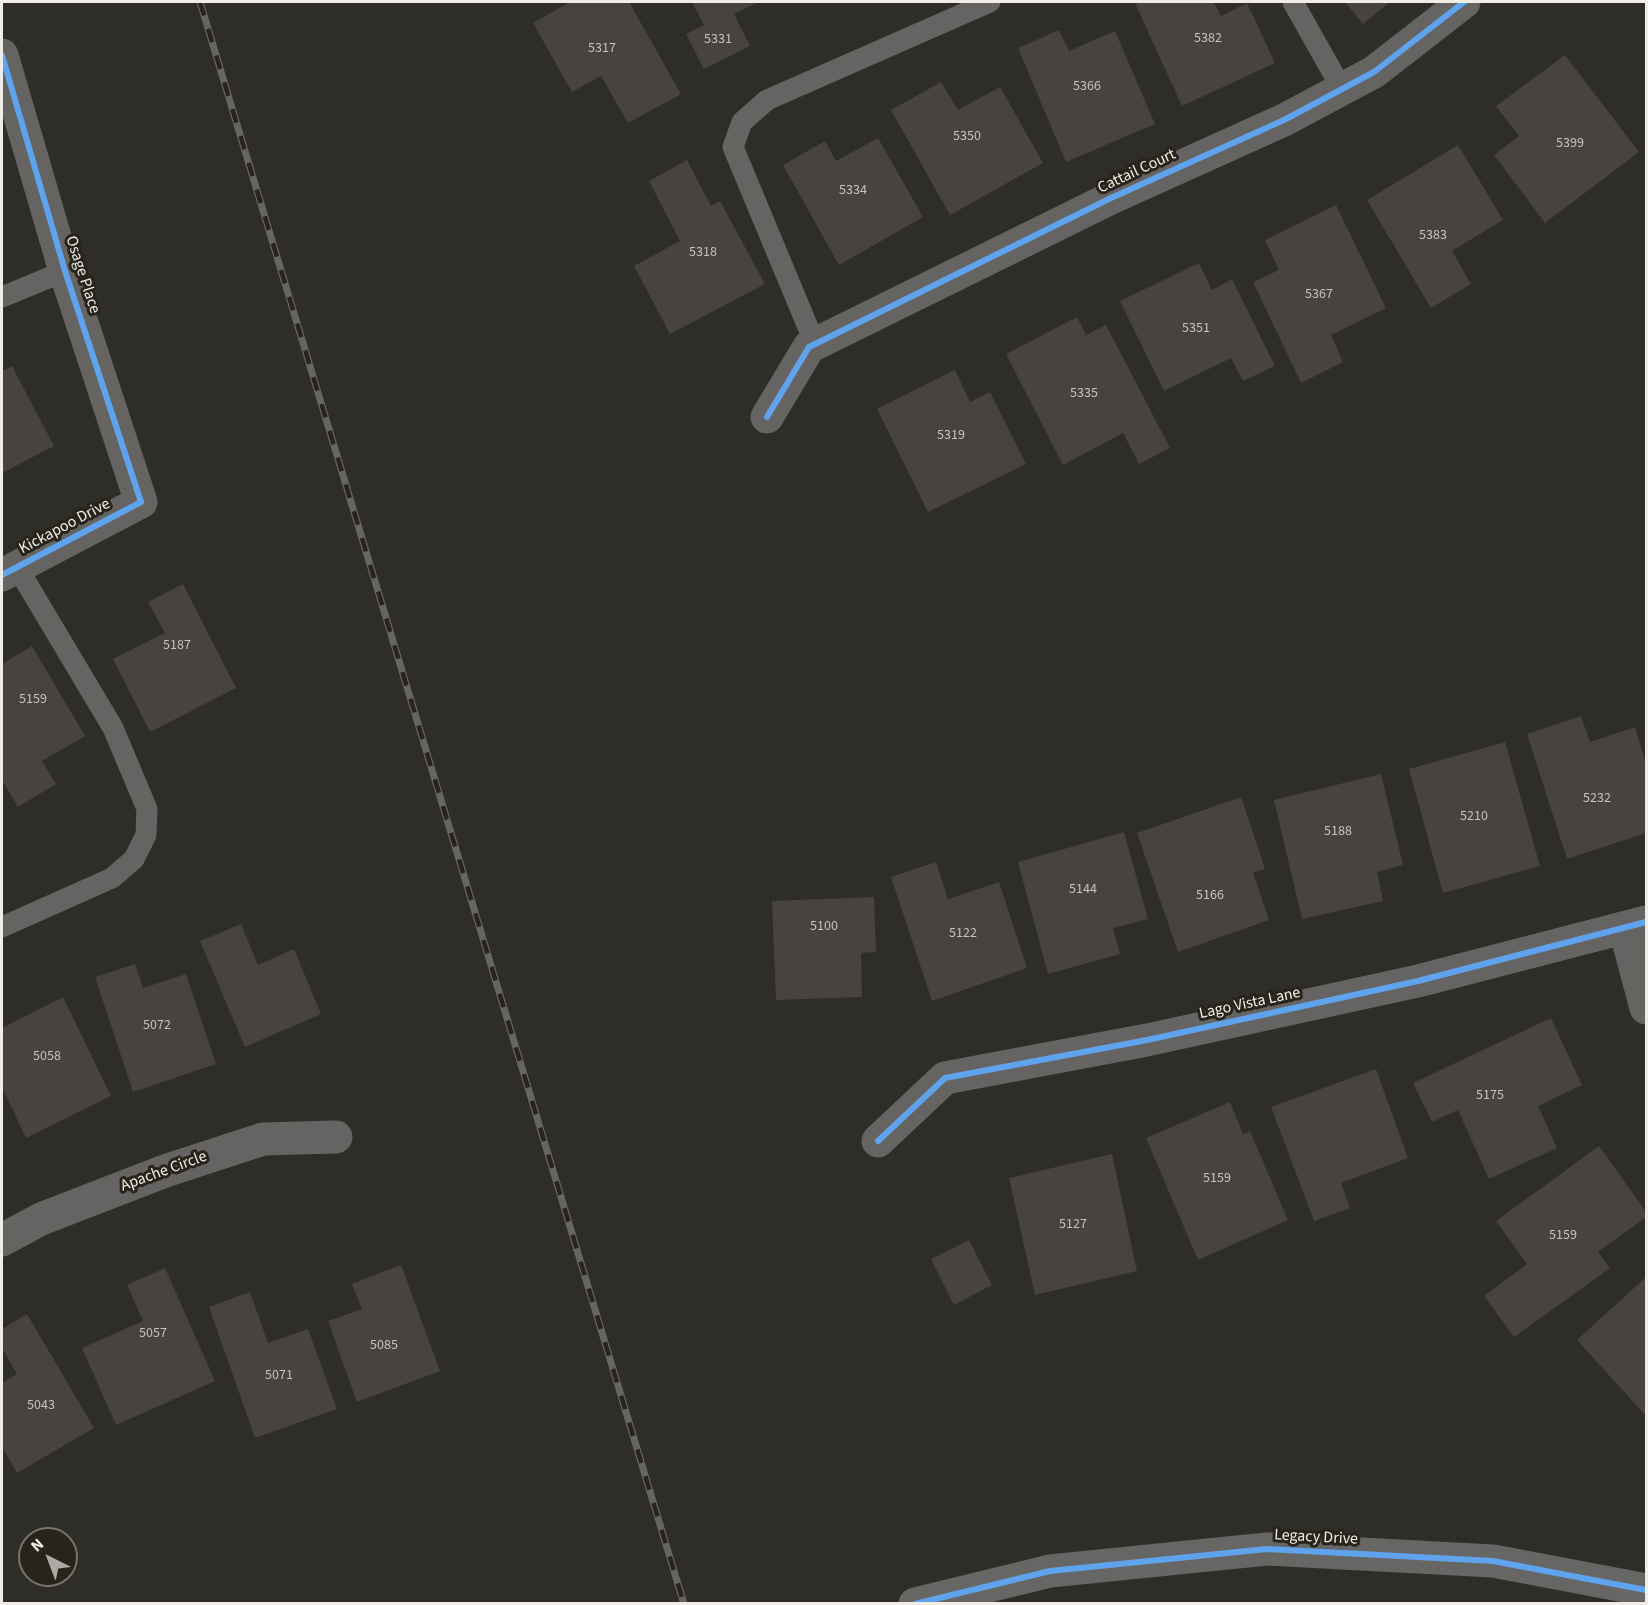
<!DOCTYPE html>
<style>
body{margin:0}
#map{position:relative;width:1648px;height:1605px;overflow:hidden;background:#2f2d28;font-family:"Source Sans 3",sans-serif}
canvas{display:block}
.frame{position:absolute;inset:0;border:3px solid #f0ede7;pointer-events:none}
.north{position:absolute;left:18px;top:1527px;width:60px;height:60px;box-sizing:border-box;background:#28241b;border:2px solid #78746d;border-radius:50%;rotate:318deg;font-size:16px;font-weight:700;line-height:24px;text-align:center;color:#f0ede7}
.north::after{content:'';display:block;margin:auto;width:21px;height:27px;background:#acaaa4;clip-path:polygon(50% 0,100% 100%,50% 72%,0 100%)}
</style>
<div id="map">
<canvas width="1648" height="1605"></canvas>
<div class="frame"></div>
<div class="north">N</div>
</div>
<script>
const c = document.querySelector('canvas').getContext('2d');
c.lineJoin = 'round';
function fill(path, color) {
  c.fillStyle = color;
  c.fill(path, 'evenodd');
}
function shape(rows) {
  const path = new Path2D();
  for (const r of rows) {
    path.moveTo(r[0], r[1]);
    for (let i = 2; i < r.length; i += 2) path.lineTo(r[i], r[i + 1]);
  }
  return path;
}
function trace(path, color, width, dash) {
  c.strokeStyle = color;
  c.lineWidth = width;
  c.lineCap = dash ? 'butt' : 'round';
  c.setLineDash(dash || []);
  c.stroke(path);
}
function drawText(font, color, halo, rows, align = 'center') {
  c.font = font + ' "Source Sans 3",sans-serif';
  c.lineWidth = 6;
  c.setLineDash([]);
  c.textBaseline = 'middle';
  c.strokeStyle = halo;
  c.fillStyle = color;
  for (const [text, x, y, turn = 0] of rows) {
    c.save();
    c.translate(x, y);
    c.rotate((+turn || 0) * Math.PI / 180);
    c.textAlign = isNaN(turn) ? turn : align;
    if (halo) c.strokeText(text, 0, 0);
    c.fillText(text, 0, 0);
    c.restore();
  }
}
const building = shape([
 [570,2,629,2,681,94,628,123,601,76,572,92,533,23],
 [692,2,759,2,734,14,750,46,704,69,686,34,704,25],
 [1139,2,1214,2,1221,16,1247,3,1275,63,1182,106,1135,3],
 [1345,2,1390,2,1363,24],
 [1059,30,1069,51,1115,31,1155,124,1066,162,1018,48],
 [1565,55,1639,152,1545,223,1494,155,1519,136,1496,106],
 [941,82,958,110,1000,87,1043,163,950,215,891,110],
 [878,138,923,217,839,265,783,165,825,141,836,161],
 [1458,145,1503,220,1452,251,1471,284,1431,308,1367,200],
 [687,160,711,206,720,201,765,284,670,334,634,266,680,241,649,181],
 [1336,205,1386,308,1331,335,1343,362,1301,383,1253,282,1279,270,1265,240],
 [1199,263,1212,290,1232,279,1275,366,1243,381,1231,358,1164,391,1120,301],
 [1077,317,1086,335,1106,325,1170,448,1139,464,1123,433,1063,465,1006,354],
 [12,366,54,446,2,473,2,371],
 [955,370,970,402,990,392,1026,464,928,512,877,409],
 [183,584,236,688,150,732,113,659,165,633,148,602],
 [32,646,85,736,42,761,56,784,18,807,2,780,2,664],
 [1581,716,1590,742,1635,727,1646,764,1646,833,1567,859,1527,734],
 [1505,742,1540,866,1443,893,1409,769],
 [1381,774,1403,865,1377,872,1383,901,1302,919,1274,800],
 [1241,797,1265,869,1253,873,1269,920,1178,952,1137,833],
 [1124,832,1148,919,1113,928,1120,954,1048,974,1018,862],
 [936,862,948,899,999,882,1027,968,932,1001,891,877],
 [874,897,876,952,861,953,862,997,776,1000,772,901],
 [241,924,258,965,294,949,321,1014,245,1047,200,941],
 [135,964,143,988,186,974,216,1064,133,1092,95,977],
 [63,997,111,1096,26,1138,2,1087,2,1028],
 [1551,1018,1582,1085,1538,1106,1557,1148,1489,1179,1458,1110,1432,1122,1413,1083],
 [1376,1069,1408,1158,1341,1183,1350,1208,1314,1221,1271,1107],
 [1230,1102,1243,1134,1250,1131,1288,1220,1198,1260,1146,1138],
 [1599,1146,1646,1212,1646,1217,1598,1252,1610,1268,1514,1337,1484,1296,1527,1264,1496,1221],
 [1112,1154,1137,1271,1035,1295,1009,1178],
 [969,1240,992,1285,954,1305,931,1259],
 [401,1265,440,1371,357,1402,328,1321,362,1309,352,1284],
 [165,1268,215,1381,116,1425,82,1348,143,1321,127,1285],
 [1646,1277,1646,1416,1577,1340],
 [250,1292,268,1343,308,1329,337,1409,255,1438,209,1307],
 [27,1314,94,1428,17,1473,2,1447,2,1383,17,1374,2,1348,2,1329]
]);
const service = shape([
 [1293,2,1342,89],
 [2,297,65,271],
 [815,344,733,147,742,122,767,100,990,2],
 [2,927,112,878,134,859,146,835,147,809,113,728,17,567]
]);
const minor = shape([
 [2,55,65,271,141,502,2,575],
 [767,417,809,347,1111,198,1284,120,1374,72,1464,2],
 [1625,929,1646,1008],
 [878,1141,945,1078,1147,1040,1418,981,1646,922],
 [2,1240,41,1219,165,1171,263,1139,336,1137]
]);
const secondary = shape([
 [915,1604,1050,1571,1267,1549,1493,1561,1646,1590]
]);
const rail = shape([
 [200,2,684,1604]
]);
const cycleway = shape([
 [2,55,65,271,141,502,2,575],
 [767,417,809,347,1111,198,1284,120,1374,72,1464,2],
 [878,1141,945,1078,1147,1040,1418,981,1646,922],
 [915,1604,1050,1571,1267,1549,1493,1561,1646,1590]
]);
const numberNames = [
 ["5382",1208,39],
 ["5331",718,40],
 ["5317",602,49],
 ["5366",1087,87],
 ["5350",967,137],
 ["5399",1570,144],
 ["5334",853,191],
 ["5383",1433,236],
 ["5318",703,253],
 ["5367",1319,295],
 ["5351",1196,329],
 ["5335",1084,394],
 ["5319",951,436],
 ["5187",177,646],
 ["5159",33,700],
 ["5232",1597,799],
 ["5210",1474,817],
 ["5188",1338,832],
 ["5144",1083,890],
 ["5166",1210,896],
 ["5100",824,927],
 ["5122",963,934],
 ["5072",157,1026],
 ["5058",47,1057],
 ["5175",1490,1096],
 ["5159",1217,1179],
 ["5127",1073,1225],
 ["5159",1563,1236],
 ["5057",153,1334],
 ["5085",384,1346],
 ["5071",279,1376],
 ["5043",41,1406]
];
const streetNames = [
 ["Cattail Court",1137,172,-25],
 ["Osage Place",82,275,72],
 ["Kickapoo Drive",65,527,-28],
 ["Lago Vista Lane",1250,1004,-12],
 ["Apache Circle",164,1172,-20],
 ["Legacy Drive",1316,1538,3]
];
fill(building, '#464340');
trace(service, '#656463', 21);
trace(minor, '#656463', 33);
trace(secondary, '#666764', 33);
trace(rail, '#666563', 7);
trace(rail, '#28241b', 4.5, [14]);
trace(cycleway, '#60a3ed', 6);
drawText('14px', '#c6c2bd', null, numberNames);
drawText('16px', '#f0ede7', '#28241b', streetNames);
</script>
